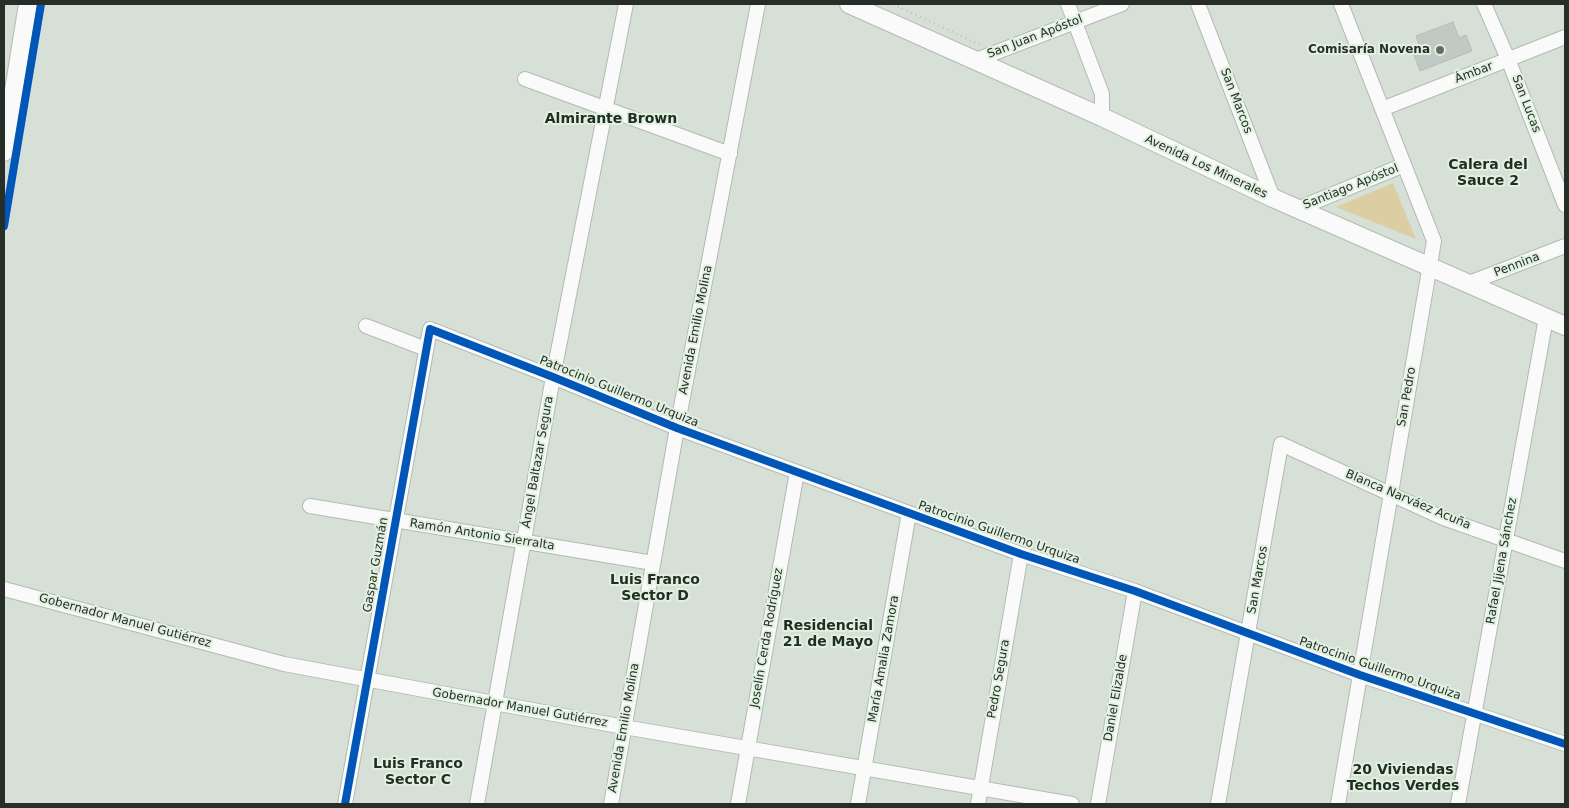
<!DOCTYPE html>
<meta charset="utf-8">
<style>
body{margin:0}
#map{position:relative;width:1569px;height:808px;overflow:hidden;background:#d7e0d7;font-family:"DejaVu Sans",sans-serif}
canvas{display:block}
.frame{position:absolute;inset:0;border:5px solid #272d27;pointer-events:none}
</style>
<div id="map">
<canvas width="1569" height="808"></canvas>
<div class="frame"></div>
</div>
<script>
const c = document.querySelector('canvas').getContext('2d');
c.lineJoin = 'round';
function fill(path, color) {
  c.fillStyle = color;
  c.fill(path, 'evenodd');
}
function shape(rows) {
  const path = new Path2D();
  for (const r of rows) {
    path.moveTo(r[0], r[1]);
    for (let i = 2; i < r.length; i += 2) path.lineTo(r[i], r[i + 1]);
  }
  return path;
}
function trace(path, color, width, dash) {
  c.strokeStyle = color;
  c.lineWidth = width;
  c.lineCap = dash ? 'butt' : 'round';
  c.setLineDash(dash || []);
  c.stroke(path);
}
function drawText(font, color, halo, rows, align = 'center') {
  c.font = font + ' "DejaVu Sans",sans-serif';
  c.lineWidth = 4;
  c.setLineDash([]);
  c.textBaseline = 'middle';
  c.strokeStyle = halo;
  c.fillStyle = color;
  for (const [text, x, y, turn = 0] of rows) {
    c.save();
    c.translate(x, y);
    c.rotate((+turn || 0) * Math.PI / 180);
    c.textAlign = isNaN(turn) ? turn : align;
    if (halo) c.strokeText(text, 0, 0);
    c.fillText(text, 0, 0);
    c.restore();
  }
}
const green = shape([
 [1393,183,1416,239,1336,207]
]);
const building = shape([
 [1453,22,1459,38,1466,35,1472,51,1420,71,1414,55,1422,52,1416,36,1453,22]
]);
const path = shape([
 [893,4,980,45]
]);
const minor = shape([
 [1068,4,1102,94,1102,117],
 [1198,4,1273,198],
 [1484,4,1508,59,1565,205],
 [976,60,1122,4],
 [525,79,730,154],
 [1382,109,1565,37],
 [1297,209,1404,165],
 [1469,283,1565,246],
 [366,326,426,349],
 [310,506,653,563],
 [4,589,284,664,624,727,1072,804],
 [345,804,430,329,553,377,677,428,1021,554,1135,591,1360,675,1565,744],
 [477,804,553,377,626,4],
 [611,804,677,428,758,4],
 [738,804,797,472],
 [858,804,909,513],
 [978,804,1021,554],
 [1098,804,1135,591],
 [1218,804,1281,444,1443,518,1565,561],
 [1338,804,1434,241,1341,4],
 [1458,804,1546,318]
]);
const major = shape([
 [849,4,1102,117,1273,198,1565,326],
 [4,152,28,4]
]);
const cycleway = shape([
 [4,226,41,4],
 [345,804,430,329,553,377,677,428,1021,554,1135,591,1360,675,1565,744]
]);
const markers = [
 [1440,50,5,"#656c65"]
];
const streetNames = [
 ["San Juan Apóstol",1035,37,-21],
 ["Ámbar",1474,73,-21],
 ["San Marcos",1236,101,69],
 ["San Lucas",1526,104,69],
 ["Avenida Los Minerales",1206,167,25],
 ["Santiago Apóstol",1351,187,-22],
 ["Pennina",1517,265,-21],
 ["Avenida Emilio Molina",696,330,-79],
 ["Patrocinio Guillermo Urquiza",619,392,22],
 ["San Pedro",1407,397,-80],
 ["Ángel Baltazar Segura",538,462,-80],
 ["Blanca Narváez Acuña",1408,500,23],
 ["Patrocinio Guillermo Urquiza",999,533,19],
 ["Ramón Antonio Sierralta",482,535,9],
 ["Rafael Jijena Sánchez",1502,561,-80],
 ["Gaspar Guzmán",376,565,-80],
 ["San Marcos",1258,580,-80],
 ["Gobernador Manuel Gutiérrez",125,621,15],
 ["Joselín Cerda Rodríguez",767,638,-80],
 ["María Amalia Zamora",884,659,-80],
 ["Patrocinio Guillermo Urquiza",1380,669,19],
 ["Pedro Segura",999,679,-80],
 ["Daniel Elizalde",1116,698,-80],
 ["Gobernador Manuel Gutiérrez",520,708,10],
 ["Avenida Emilio Molina",624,728,-80]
];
const poiNames = [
 ["Comisaría Novena",1430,50]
];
const neighbourhoodNames = [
 ["Almirante Brown",611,119],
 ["Calera del",1488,165],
 ["Sauce 2",1488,181],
 ["Luis Franco",655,580],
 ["Sector D",655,596],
 ["Residencial",828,626],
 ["21 de Mayo",828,642],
 ["Luis Franco",418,764],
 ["Sector C",418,780],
 ["20 Viviendas",1403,770],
 ["Techos Verdes",1403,786]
];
fill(green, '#dccea3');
fill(building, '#c0c9c3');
trace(building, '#b4bdb8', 1);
trace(minor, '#b2bab2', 16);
trace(major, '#b2bab2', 20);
trace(path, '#bec0be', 2.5, [1, 4]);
trace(minor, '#f9faf9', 14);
trace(major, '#f9faf9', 18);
trace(cycleway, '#0057b8', 8);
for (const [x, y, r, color] of markers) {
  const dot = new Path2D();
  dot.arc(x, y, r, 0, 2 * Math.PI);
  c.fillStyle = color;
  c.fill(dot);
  trace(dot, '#e0f1e0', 2);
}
drawText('12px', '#272d27', '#e0f1e0', streetNames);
drawText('bold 12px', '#272d27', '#e0f1e0', poiNames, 'right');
drawText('bold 14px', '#212e21', '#e0f1e0', neighbourhoodNames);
</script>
